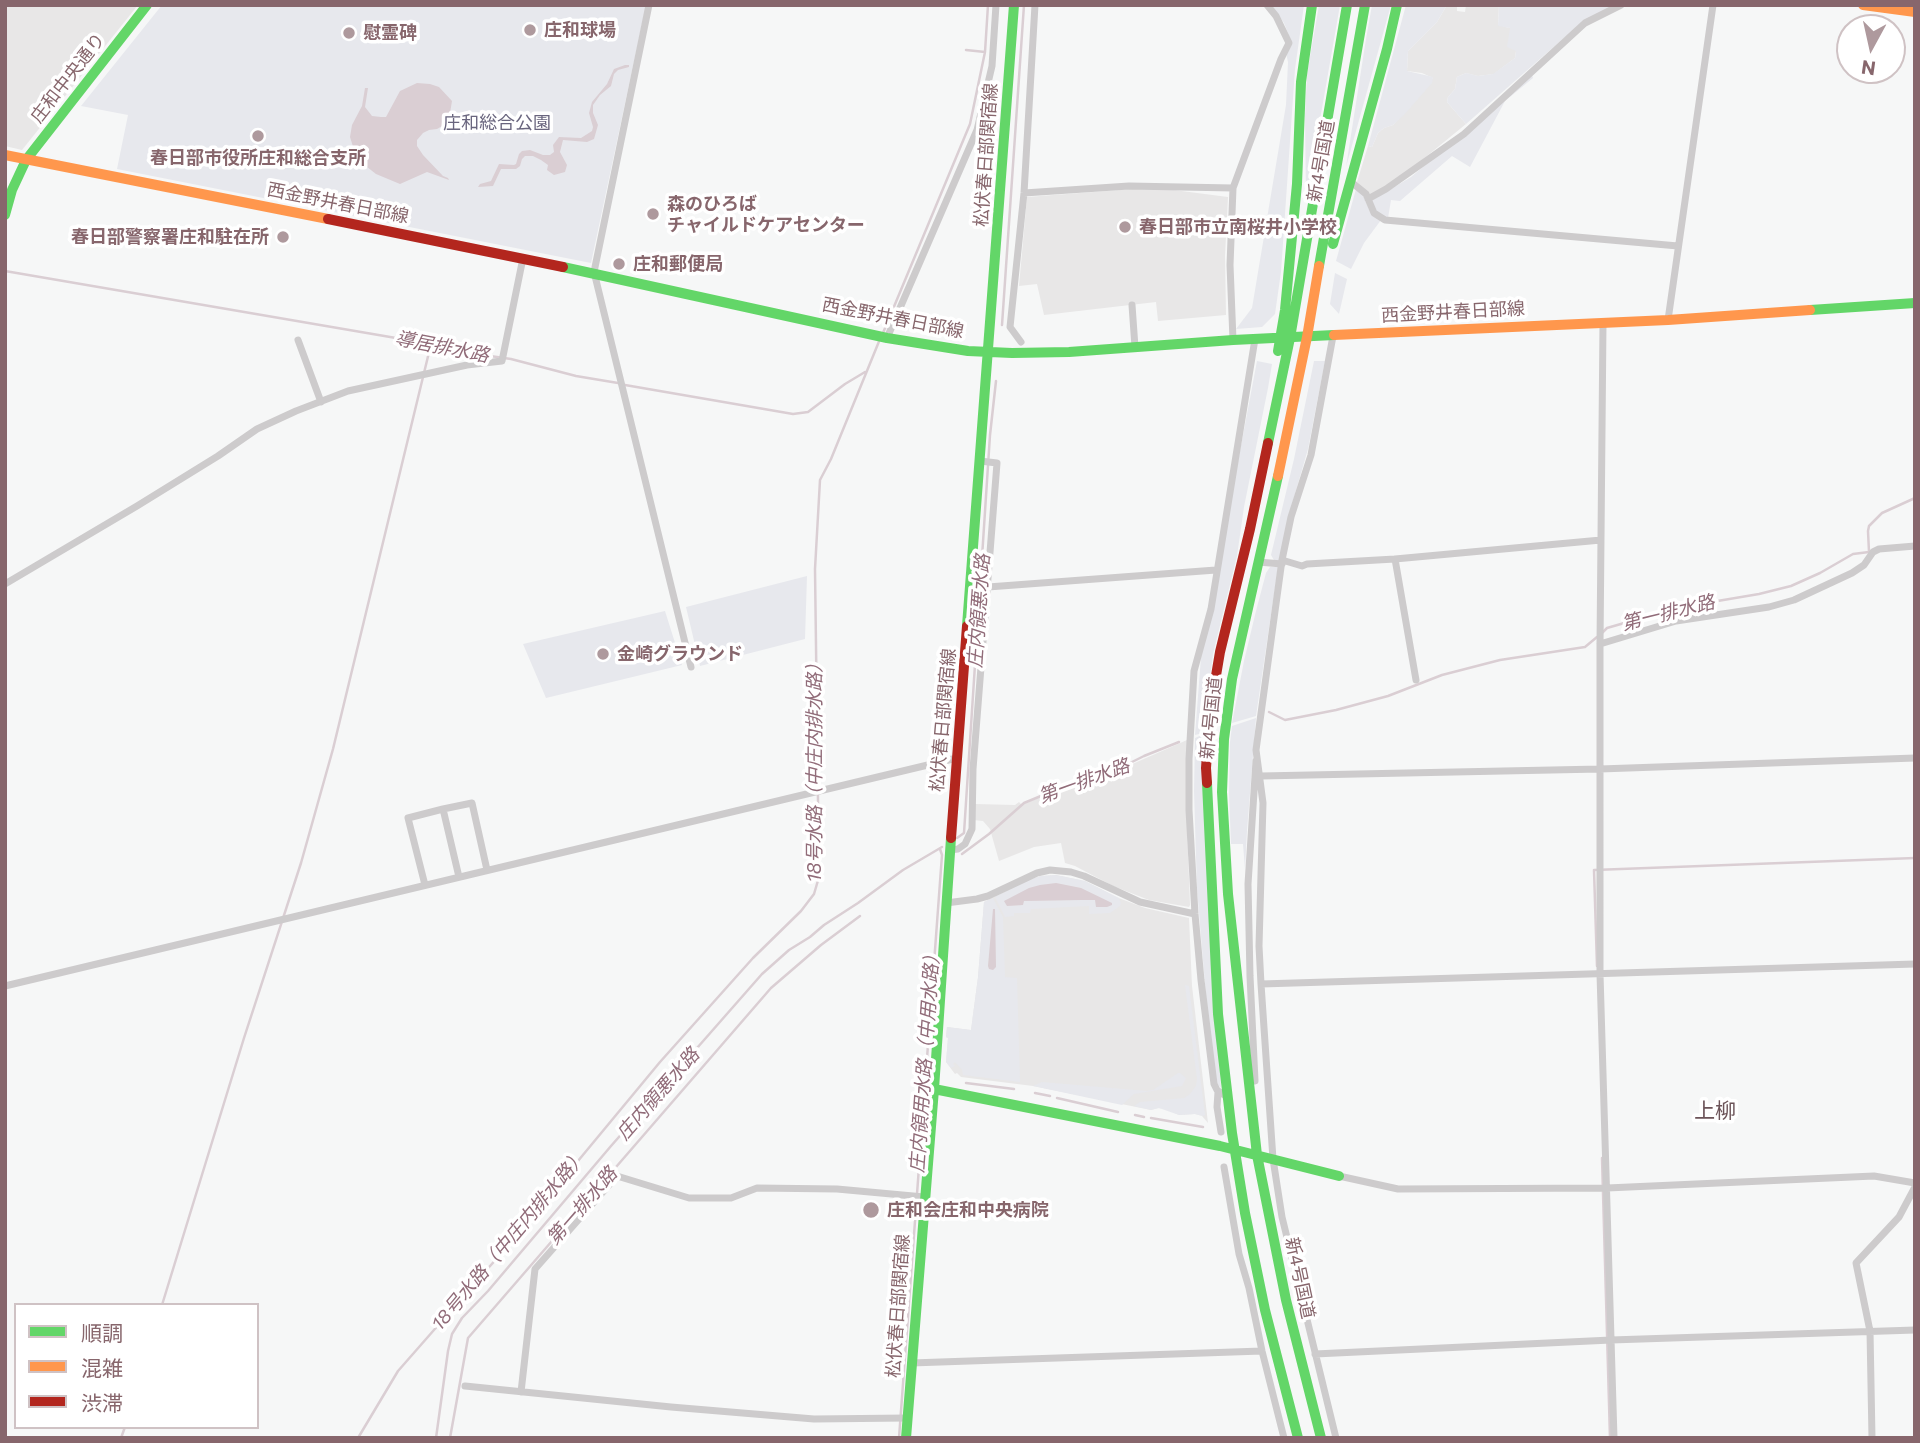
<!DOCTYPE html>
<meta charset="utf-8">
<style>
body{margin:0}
#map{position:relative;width:1920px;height:1443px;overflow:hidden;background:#f6f7f7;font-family:Commissioner,"Noto Sans JP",sans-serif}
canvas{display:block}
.frame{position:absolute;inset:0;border:7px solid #87666c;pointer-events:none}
.legend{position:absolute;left:14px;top:1303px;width:245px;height:126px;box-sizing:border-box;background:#fff;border:2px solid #cfc2c4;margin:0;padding:9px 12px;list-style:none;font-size:21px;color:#87666c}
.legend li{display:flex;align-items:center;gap:14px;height:35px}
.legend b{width:35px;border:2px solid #cfc2c4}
.north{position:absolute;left:1836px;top:14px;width:70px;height:70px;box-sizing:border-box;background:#fff;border:2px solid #cfc2c4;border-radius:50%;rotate:188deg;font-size:19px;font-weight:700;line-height:28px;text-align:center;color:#87666c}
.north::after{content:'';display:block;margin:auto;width:24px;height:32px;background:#ae999d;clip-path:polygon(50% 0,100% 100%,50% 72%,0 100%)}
</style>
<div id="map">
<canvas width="1920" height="1443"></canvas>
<div class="frame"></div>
<ul class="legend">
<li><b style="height:9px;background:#63d668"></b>順調</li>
<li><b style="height:9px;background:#ff974d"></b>混雑</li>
<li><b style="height:9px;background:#b3261e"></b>渋滞</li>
</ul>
<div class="north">N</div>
</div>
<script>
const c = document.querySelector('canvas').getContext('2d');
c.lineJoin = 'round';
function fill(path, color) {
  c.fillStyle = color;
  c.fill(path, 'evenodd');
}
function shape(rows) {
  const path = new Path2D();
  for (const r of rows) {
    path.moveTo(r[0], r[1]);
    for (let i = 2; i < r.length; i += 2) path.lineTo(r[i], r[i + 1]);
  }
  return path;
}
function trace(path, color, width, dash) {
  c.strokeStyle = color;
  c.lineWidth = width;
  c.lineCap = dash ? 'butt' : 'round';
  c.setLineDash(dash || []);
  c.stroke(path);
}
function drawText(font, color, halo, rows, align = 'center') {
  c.font = font + ' Commissioner,"Noto Sans JP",sans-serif';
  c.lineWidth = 7;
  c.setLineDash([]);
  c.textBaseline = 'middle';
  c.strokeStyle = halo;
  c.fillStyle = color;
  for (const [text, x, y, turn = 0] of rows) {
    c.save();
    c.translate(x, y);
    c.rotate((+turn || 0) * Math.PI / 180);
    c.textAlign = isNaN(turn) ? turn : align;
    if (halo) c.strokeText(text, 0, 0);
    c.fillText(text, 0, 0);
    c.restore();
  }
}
const built = shape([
 [5,5,138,5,22,150,5,146],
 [1447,5,1457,5,1457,11,1465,12,1466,5,1499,5,1498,25,1510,28,1516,51,1515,58,1494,74,1478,76,1466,73,1457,77,1455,89,1448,97,1447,102,1466,124,1411,169,1370,196,1357,182,1368,146,1372,147,1378,133,1384,128,1393,125,1433,78,1422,73,1407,71,1408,51,1437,22],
 [1133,189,1166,189,1228,197,1225,256,1226,315,1158,321,1156,302,1044,315,1037,284,1019,286,1027,197],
 [1187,740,1187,828,1190,905,1189,907,1149,900,1113,886,1075,866,1065,863,1061,843,1034,847,999,861,990,829,983,821,973,820,975,804,1015,805,1019,802,1022,805,1052,792,1096,780],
 [1056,875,1085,881,1116,897,1145,908,1189,918,1192,986,1208,1123,1202,1116,1195,1114,1179,1115,1166,1109,1158,1108,1151,1110,1033,1086,961,1077,957,1073,955,1074,946,1062,948,1038,946,1037,947,1027,971,1030,978,977,984,902,1026,881,1041,876]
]);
const green = shape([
 [162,5,646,5,591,263,117,169,128,115,81,106],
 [1271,5,1304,5,1295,69,1281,272,1275,314,1262,327,1236,329,1252,308,1286,105,1288,62,1286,53,1292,43,1284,23],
 [1319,5,1340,5,1306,200,1305,116,1307,74],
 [1372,5,1391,5,1346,167,1366,39],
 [1406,5,1447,5,1437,22,1408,51,1407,71,1429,76,1433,77,1432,83,1404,115,1393,125,1384,128,1378,133,1372,147,1368,146],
 [1499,5,1629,5,1610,11,1565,37,1466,124,1447,102,1448,97,1455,89,1457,77,1466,73,1478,76,1493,74,1515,58,1516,51,1507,47,1510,28,1498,26],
 [1532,75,1533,78,1505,101,1470,167,1452,156,1400,201,1391,200,1388,218,1378,214,1371,201,1411,177],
 [1356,189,1363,195,1370,212,1381,220,1364,243,1351,269,1336,261],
 [1335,273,1347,279,1339,314,1330,304],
 [1257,361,1272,364,1268,388,1244,507,1237,556,1213,654,1203,733,1195,735,1201,657],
 [1314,361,1325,361,1308,449,1288,518,1279,561,1275,562,1271,555,1294,459],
 [1270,567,1278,567,1256,716,1232,723,1244,661,1256,611,1266,573],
 [807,576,805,639,700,666,686,607],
 [665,611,682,665,546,698,523,644],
 [1256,718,1247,831,1245,869,1243,844,1231,844,1229,794,1230,742,1232,726],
 [1202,735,1221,1088,1217,1084,1208,1020,1197,889,1194,791,1195,738],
 [1056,875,1085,881,1119,898,1121,903,1120,906,1110,913,1089,914,1089,906,1031,909,1030,913,1014,913,1014,916,1005,917,995,897,1026,881,1041,876],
 [1056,883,1081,888,1107,907,1096,907,1096,900,1081,900,1023,901,1022,905,1007,906,1004,901],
 [993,898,1003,917,1005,977,1017,978,1020,1082,963,1075,962,1070,955,1062,953,1064,955,1066,951,1068,946,1062,948,1038,946,1037,947,1027,971,1030,978,977,984,902],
 [994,909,996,966,989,969,988,966],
 [1185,985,1189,986,1205,1115,1203,1116,1195,1114,1179,1115,1159,1108,1151,1110,1134,1106,1140,1102,1184,1098,1190,1094,1196,1086,1197,1079],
 [1178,1073,1180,1073,1186,1078,1182,1086,1134,1094,1122,1105,1033,1086,1042,1082,1147,1091,1153,1090]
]);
const water = shape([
 [625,65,629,65,629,67,618,70,614,74,611,86,600,95,593,105,593,113,598,125,594,139,587,142,563,140,560,152,567,165,565,172,554,175,547,170,548,165,541,160,533,156,525,156,522,159,520,166,516,169,501,169,493,186,478,187,480,184,491,181,499,164,514,165,516,164,519,154,522,151,530,150,543,155,550,155,554,152,553,145,559,137,581,138,592,131,593,127,589,113,592,102,607,84,614,69],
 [417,83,430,84,439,87,452,101,450,113,444,125,437,129,429,130,423,133,417,140,417,146,423,155,443,176,448,178,449,180,427,172,400,184,376,174,362,163,355,153,350,137,352,125,362,106,365,88,368,88,365,107,372,116,381,117,386,117,400,91],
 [1056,883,1081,888,1112,903,1112,905,1107,907,1096,907,1095,900,1081,900,1024,901,1023,905,1007,906,1004,901,1029,888,1040,885],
 [993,909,995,909,996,967,993,970,989,969,988,966]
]);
const stream = shape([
 [966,50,985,52],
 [5,271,431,344,483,355,511,359,576,376,618,383],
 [1002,325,1024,5],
 [883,333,970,124,985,52,988,5],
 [625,385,793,414,808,412,845,384,865,372],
 [1602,633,1607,628,1676,608,1759,594,1791,586,1820,573,1853,554,1869,552,1868,531,1869,526,1882,513,1915,498],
 [1269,712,1285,720,1336,710,1388,696,1442,675,1500,660,1585,647,1597,637],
 [957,838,964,833,990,435,996,381],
 [962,854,989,834,1024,803,1065,786,1096,780,1144,756,1179,742],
 [1597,966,1594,870,1915,858],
 [966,1083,1014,1089],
 [1035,1093,1050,1096],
 [1057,1098,1118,1112],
 [1135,1115,1144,1117],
 [1151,1118,1203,1127],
 [1602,1158,1610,1438],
 [162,1305,244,1038,301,863,333,749,431,344],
 [121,1438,125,1427],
 [358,1438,398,1371,505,1249,660,1062,753,958,801,911,814,894,819,877,815,569,820,480,831,459,880,339],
 [436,1438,448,1351,452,1334,462,1318,488,1291,611,1146,762,974,789,950,810,937,824,925,858,903,903,870,942,847],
 [450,1438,468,1338,771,988,821,945,860,916],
 [899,1438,942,855,940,849]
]);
const street = shape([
 [649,5,594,272,691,667],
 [1350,181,1366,194,1374,213,1385,220,1678,246],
 [1024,193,1129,186,1233,188],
 [1368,199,1386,189,1464,134,1585,23,1621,5],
 [1132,305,1135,347],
 [1668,320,1713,5],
 [1603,323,1600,644,1600,974,1614,1438],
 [1333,336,1311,455,1291,517,1282,560,1256,750,1263,803,1259,946,1261,984,1273,1159,1282,1217,1336,1438],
 [887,338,977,130,992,66,996,5],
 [298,340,321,402],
 [1233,340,1230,265,1233,188,1281,59,1289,43,1276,16,1267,5],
 [1021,342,1010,327,1024,193,1035,5],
 [1395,559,1416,680],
 [1282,560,1302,566,1307,564,1395,559,1601,540],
 [1258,562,1282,564],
 [5,584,137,506,218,456,257,429,296,411,348,391,467,365,502,361,523,258],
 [971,586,988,587,1216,570],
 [1600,644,1676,621,1769,607,1794,600,1852,573,1864,565,1873,552,1879,549,1915,546],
 [1261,776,1600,769,1915,758],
 [950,850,958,849,965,844,972,829,973,769,997,463,980,461],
 [459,877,443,809,472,803,487,870],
 [425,885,408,818,443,809],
 [946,903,977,899,988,896,1037,873,1050,870,1071,872,1084,876,1140,902,1195,914],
 [1261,984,1915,964],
 [5,986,957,758],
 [1255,1081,1250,976,1248,884,1256,761],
 [1218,1092,1217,1107,1221,1132],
 [1227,1097,1217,1090,1214,1084,1201,980,1195,914,1189,810,1189,759,1194,671,1211,609,1255,339],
 [1224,1167,1239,1254,1249,1288,1262,1351,1284,1438],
 [1339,1176,1398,1189,1607,1188,1874,1176,1915,1183],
 [1315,1354,1611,1340,1915,1330],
 [911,1363,1262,1351],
 [465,1386,671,1407,814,1419,907,1418],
 [521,1392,535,1269,617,1176,689,1198,731,1198,757,1188,837,1189,924,1197],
 [1872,1438,1870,1331,1856,1263,1899,1217,1915,1187]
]);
const fast = shape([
 [5,215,12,190,26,160,147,5],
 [1333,244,1387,49,1397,5],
 [1319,266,1365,5],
 [563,267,887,338,968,351,1012,353,1069,352,1233,340,1334,335],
 [1810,310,1915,303],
 [1278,351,1285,310,1297,184,1301,82,1312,5],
 [1268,443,1290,338,1347,5],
 [1278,476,1232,679,1224,739,1222,792,1228,894,1257,1155,1286,1300,1321,1438],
 [967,626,1014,5],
 [1207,783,1218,1014,1232,1133,1245,1213,1265,1310,1298,1438],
 [934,1089,1220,1146,1339,1176],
 [906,1438,934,1089,951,838]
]);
const slow = shape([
 [1863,5,1915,12],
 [5,155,328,219],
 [1334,335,1668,320,1810,310],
 [1278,476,1307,337,1319,266]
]);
const jam = shape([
 [328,219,563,267],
 [1207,783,1206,768,1210,711,1220,652,1250,529,1268,443],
 [951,838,967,626]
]);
const markers = [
 [530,30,7,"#ae999d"],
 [349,33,7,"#ae999d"],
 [258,136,7,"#ae999d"],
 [653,214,7,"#ae999d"],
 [1125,227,7,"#ae999d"],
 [283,237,7,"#ae999d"],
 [619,264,7,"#ae999d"],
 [603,654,7,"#ae999d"],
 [871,1210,9,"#ae999d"]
];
const poiNames = [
 ["庄和球場",544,30],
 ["慰霊碑",363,33],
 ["春日部市役所庄和総合支所",258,158,"center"],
 ["森のひろば",667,204],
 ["チャイルドケアセンター",667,225],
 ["春日部市立南桜井小学校",1139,227],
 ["春日部警察署庄和駐在所",269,237,"right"],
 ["庄和郵便局",633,264],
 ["金崎グラウンド",617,654],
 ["庄和会庄和中央病院",887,1210]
];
const streetNames = [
 ["庄和中央通り",68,78,-52],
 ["松伏春日部関宿線",986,155,-86],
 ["新4号国道",1321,161,-80],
 ["西金野井春日部線",338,203,11],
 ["西金野井春日部線",1453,312,-3],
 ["西金野井春日部線",893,318,11],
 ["新4号国道",1211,718,-84],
 ["松伏春日部関宿線",943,720,-85],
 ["新4号国道",1300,1278,78],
 ["松伏春日部関宿線",898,1306,-86]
];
const parkNames = [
 ["庄和総合公園",497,123]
];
const waterNames = [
 ["導居排水路",442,347,11],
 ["庄内領悪水路",979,611,-86],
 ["第一排水路",1668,613,-14],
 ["18号水路（中庄内排水路）",815,768,-90],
 ["第一排水路",1084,781,-20],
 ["庄内領用水路（中用水路）",925,1059,-86],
 ["庄内領悪水路",658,1094,-49],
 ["第一排水路",582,1206,-49],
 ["18号水路（中庄内排水路）",509,1240,-50]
];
const quarterNames = [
 ["上柳",1715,1111]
];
fill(built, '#e8e7e7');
fill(green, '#e7e8ed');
fill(water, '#daced3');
trace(stream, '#daced3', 2.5);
trace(street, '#cdcbcc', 7);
trace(fast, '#63d668', 10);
trace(slow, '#ff974d', 10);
trace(jam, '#b3261e', 10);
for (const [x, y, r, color] of markers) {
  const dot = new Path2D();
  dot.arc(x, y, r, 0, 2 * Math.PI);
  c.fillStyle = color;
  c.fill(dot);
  trace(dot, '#fff', 2.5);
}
drawText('bold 18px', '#87666c', '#fff', poiNames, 'left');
drawText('18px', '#87666c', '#fff', streetNames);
drawText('18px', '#69657e', '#fff', parkNames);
drawText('italic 19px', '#916c79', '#fff', waterNames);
drawText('21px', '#6c5459', '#fff', quarterNames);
</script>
